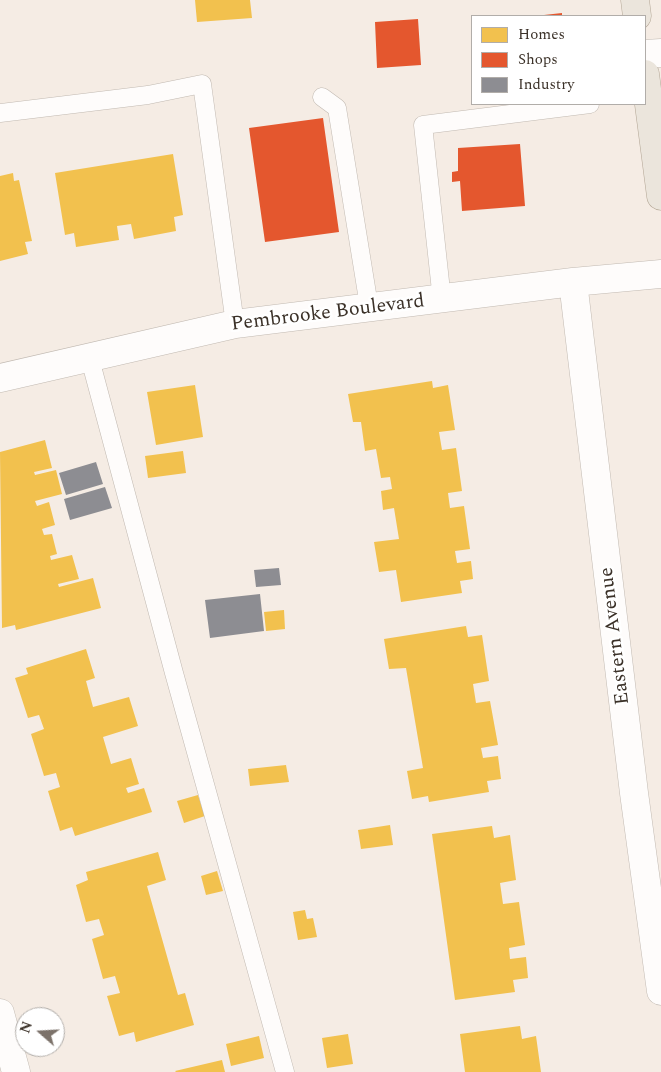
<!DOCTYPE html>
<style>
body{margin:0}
#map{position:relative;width:661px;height:1072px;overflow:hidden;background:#f5ece4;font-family:Spectral,serif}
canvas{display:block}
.legend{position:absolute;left:471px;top:15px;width:175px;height:90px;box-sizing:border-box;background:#fff;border:1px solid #b1ada9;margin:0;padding:6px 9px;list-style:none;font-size:15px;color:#3b3128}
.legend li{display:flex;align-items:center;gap:10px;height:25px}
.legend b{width:25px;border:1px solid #b1ada9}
.north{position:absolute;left:15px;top:1007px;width:50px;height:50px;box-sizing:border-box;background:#fff;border:1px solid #b1ada9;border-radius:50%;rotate:289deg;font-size:14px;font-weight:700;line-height:20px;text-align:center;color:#3b3128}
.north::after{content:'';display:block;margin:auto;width:18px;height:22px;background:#7c726a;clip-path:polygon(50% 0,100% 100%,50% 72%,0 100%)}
</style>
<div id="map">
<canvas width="661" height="1072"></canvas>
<ul class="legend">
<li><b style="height:14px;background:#f2c14e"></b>Homes</li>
<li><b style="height:14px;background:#e4572e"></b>Shops</li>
<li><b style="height:14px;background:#8d8d92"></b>Industry</li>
</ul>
<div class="north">N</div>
</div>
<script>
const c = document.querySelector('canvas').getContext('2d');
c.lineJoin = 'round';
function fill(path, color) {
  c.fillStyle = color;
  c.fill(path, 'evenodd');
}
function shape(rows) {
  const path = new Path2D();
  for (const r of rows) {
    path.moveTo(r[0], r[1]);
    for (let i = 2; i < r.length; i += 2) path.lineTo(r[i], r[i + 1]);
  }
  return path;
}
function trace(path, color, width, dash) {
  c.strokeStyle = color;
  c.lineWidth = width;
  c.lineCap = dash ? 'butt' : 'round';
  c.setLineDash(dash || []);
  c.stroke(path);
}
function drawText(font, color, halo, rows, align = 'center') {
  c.font = font + ' Spectral,serif';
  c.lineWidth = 5;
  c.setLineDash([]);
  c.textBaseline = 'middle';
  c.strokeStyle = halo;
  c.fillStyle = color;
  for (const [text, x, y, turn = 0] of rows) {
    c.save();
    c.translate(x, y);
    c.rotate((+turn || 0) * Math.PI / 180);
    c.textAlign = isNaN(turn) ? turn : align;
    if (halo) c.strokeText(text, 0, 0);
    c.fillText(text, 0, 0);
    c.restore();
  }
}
const homes = shape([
 [195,0,250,0,252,18,197,22],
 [173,154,183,215,174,217,176,231,134,239,131,224,117,226,119,240,76,247,74,233,65,235,55,173],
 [13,173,14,181,19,180,32,241,25,242,28,254,0,261,0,176],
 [432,381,433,388,448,385,455,430,439,432,442,450,456,448,462,491,448,493,450,508,464,506,470,549,455,551,457,563,471,561,473,579,460,581,462,593,401,602,396,570,379,572,374,542,399,539,394,508,383,510,381,491,392,489,390,477,381,478,376,449,365,451,361,422,353,422,348,394],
 [195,385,203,437,156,445,147,392],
 [45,440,52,468,34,472,35,475,56,470,62,494,35,501,37,506,49,502,55,525,42,529,44,535,52,534,57,554,50,556,51,560,72,555,79,579,58,584,59,587,93,578,101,608,16,630,15,625,2,628,0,452],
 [183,451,186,473,148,478,145,456],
 [284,610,285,629,266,631,264,612],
 [466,626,468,637,482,635,489,681,473,684,476,703,490,701,498,745,481,748,483,758,498,756,501,779,487,781,489,792,429,802,428,796,412,799,407,771,423,768,406,668,389,669,384,639],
 [86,649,95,678,86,681,93,707,129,697,138,726,103,737,111,764,131,758,139,784,126,788,128,793,144,788,152,812,75,836,72,827,60,831,48,791,60,787,56,773,44,776,31,734,44,729,39,715,28,718,15,678,28,674,26,668],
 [286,765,289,782,250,786,248,769],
 [198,795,205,816,184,823,177,801],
 [390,825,393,845,361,849,358,830],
 [492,826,494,838,510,835,516,880,500,883,503,904,519,902,525,945,509,948,510,959,526,957,528,978,513,980,515,992,455,1000,432,834],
 [158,852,166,880,147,886,178,995,185,993,194,1025,136,1042,134,1032,119,1036,107,996,120,993,115,976,103,979,92,939,104,935,99,919,86,922,76,885,88,880,86,872],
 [217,871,223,891,206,895,201,876],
 [305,910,307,919,313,918,317,937,298,940,293,912],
 [520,1026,522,1039,536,1036,541,1072,465,1072,460,1034],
 [348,1034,353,1064,327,1068,322,1038],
 [259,1036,264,1058,231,1066,226,1044],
 [222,1060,225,1072,176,1072,175,1071]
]);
const shops = shape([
 [562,13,562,16,544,16,544,15],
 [418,19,421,65,377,68,375,22],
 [323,118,339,232,265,242,249,128],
 [520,144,525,206,462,211,460,181,452,182,452,172,458,171,458,148]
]);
const industry = shape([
 [96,462,103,484,66,495,59,473],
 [105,487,112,508,70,520,64,499],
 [279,568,281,585,256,587,254,570],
 [260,594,264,631,210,638,205,600]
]);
const lane = shape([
 [322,97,337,108,369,306],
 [0,113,148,95,202,84,235,324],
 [442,300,423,125,590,104],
 [90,359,174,673,285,1072]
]);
const street = shape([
 [645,54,661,53],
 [573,282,634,793,661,991],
 [0,378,235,324,573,282,661,274],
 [0,1013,16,1072]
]);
const primary = shape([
 [635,0,637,16],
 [645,74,661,196]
]);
const streetNames = [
 ["Pembrooke Boulevard",328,314,-7],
 ["Eastern Avenue",616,636,-97]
];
fill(homes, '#f2c14e');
fill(shops, '#e4572e');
fill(industry, '#8d8d92');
trace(lane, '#c1b9b1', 19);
trace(street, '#c1b9b1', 29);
trace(primary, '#b3a695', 29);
trace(lane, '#fefcfb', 18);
trace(street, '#fefcfb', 28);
trace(primary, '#ebe5dc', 28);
drawText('20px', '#3b3128', '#fff', streetNames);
</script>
